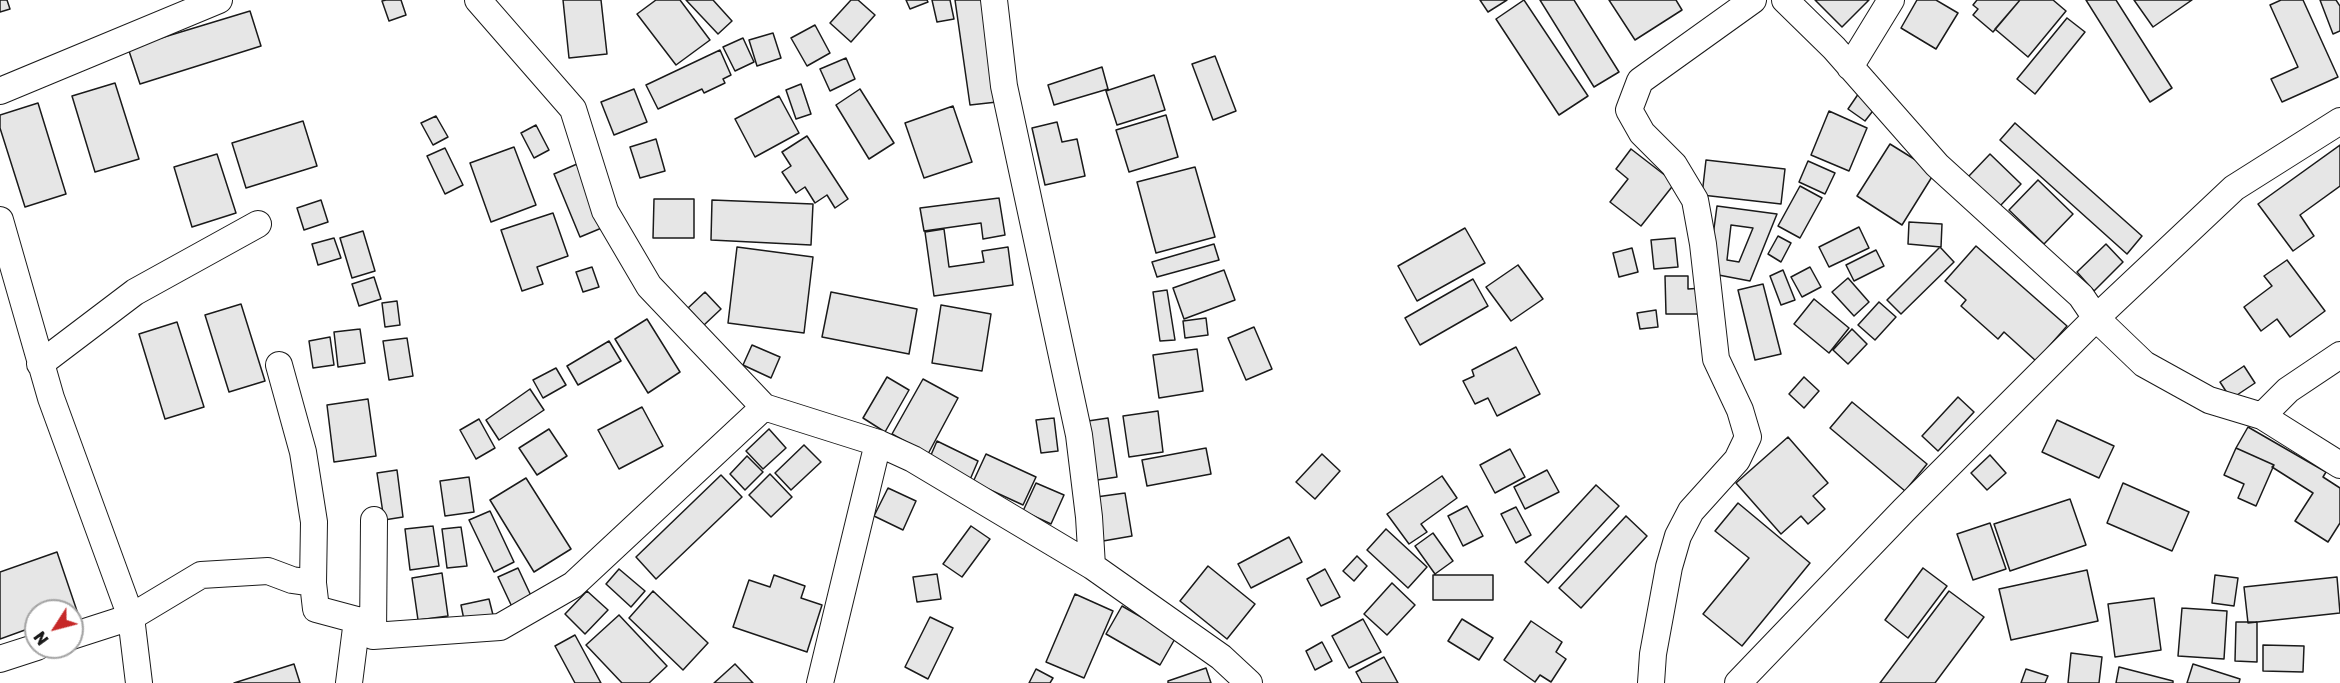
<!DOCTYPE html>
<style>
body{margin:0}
#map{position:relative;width:2340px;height:683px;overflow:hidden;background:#fff;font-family:"Golos Text",sans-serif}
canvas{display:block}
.north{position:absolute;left:24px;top:599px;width:60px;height:60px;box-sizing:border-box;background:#fff;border:2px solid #a3a3a3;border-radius:50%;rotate:234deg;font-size:16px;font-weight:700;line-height:24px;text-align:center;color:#1a1a1a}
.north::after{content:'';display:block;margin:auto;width:21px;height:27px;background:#c62828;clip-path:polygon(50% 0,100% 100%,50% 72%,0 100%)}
</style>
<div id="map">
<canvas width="2340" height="683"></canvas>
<div class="north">N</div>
</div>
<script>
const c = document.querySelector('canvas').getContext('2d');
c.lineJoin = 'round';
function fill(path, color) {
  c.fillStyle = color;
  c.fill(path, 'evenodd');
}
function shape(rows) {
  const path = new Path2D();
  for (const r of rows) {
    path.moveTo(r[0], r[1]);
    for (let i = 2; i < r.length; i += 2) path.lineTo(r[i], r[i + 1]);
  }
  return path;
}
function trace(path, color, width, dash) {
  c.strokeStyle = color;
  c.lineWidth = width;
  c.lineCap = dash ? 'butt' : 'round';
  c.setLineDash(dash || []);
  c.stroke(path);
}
const building = shape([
 [0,0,7,0,10,9,0,12,0,0],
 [386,0,401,0,406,15,389,21,382,1,386,0],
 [563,0,601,0,607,54,569,58,563,0],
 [656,0,680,0,710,40,676,65,637,14,656,0],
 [686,0,713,0,732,21,718,34,686,0],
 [851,0,858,0,875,15,851,42,830,23,851,0],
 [906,0,927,0,928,2,910,9,906,0],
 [932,0,950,0,954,19,937,22,932,0],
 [955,0,983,0,997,102,970,105,955,0],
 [1480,0,1507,0,1488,12,1480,0],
 [1524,0,1588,96,1559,115,1496,19,1524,0],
 [1540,0,1574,0,1619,72,1594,87,1540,0],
 [1609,0,1676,0,1682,10,1635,40,1609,0],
 [1815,0,1869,0,1842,27,1815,0],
 [1917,0,1936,0,1958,13,1936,49,1901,28,1917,0],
 [1977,0,2020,0,1993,32,1973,15,1978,9,1973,5,1977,0],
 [2020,0,2053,0,2066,11,2028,57,1995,29,2020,0],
 [2086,0,2116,0,2172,88,2150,102,2086,0],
 [2134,0,2192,0,2153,27,2134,0],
 [2281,0,2303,0,2338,77,2282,102,2271,79,2298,67,2270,5,2281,0],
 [2320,0,2336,0,2340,6,2340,31,2333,34,2320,0],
 [250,11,261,46,140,84,128,48,250,11],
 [2067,18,2085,32,2035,94,2017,79,2067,18],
 [815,25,830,53,807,66,791,38,815,25],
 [773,33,781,58,757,66,749,40,773,33],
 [743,38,754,62,735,71,723,47,743,38],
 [720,50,731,75,723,79,725,83,704,93,702,89,658,109,646,85,720,50],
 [1215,56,1236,111,1213,120,1192,64,1215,56],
 [846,58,855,79,830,91,820,69,846,58],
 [1102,67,1108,89,1054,105,1048,85,1102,67],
 [1154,75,1165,110,1117,125,1106,91,1154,75],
 [115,83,139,159,95,172,72,96,115,83],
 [801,84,811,114,796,119,786,90,801,84],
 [634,89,647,122,614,135,601,102,634,89],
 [860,89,894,143,869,159,836,105,860,89],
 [1861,90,1879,103,1865,121,1848,109,1861,90],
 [779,96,799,133,755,157,735,119,779,96],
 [38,103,66,194,25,207,0,128,0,115,38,103],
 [953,106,972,162,924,178,905,123,953,106],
 [1829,111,1867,128,1849,171,1811,155,1829,111],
 [1166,115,1178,157,1129,172,1116,130,1166,115],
 [436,116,448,137,433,145,421,123,436,116],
 [303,121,317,166,246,188,232,143,303,121],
 [1057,122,1062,142,1077,139,1085,176,1045,185,1032,128,1057,122],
 [2015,123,2142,236,2127,254,2000,140,2015,123],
 [536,125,549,150,534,158,521,133,536,125],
 [807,136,848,199,835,208,827,195,815,203,805,187,796,193,782,172,791,166,782,152,807,136],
 [656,139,665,171,640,178,630,147,656,139],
 [1890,144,1935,172,1902,225,1857,196,1890,144],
 [2340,145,2340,186,2300,215,2314,236,2293,251,2258,204,2340,145],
 [514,147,536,205,491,222,470,163,514,147],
 [445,148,463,185,445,194,427,156,445,148],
 [1631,149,1675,183,1641,226,1610,202,1628,179,1616,169,1631,149],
 [217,154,236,213,192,227,174,167,217,154],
 [1990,154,2021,184,1999,207,1968,177,1990,154],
 [1706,160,1785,169,1781,204,1702,195,1706,160],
 [1808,161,1835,173,1825,194,1799,182,1808,161],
 [577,164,604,227,580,237,554,174,577,164],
 [1195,167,1215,237,1156,253,1137,182,1195,167],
 [2038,180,2073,214,2044,244,2009,210,2038,180],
 [1800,186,1822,198,1800,238,1778,226,1800,186],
 [999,198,1005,235,983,239,981,223,924,231,920,208,999,198],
 [654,199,694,199,694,238,653,238,654,199],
 [321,200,328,222,304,230,297,208,321,200],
 [712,200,813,204,811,245,711,240,712,200],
 [1717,206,1777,214,1750,281,1708,273,1717,206],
 [1731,225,1753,228,1739,262,1727,260,1731,225],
 [553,213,568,256,537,267,543,284,522,291,501,230,553,213],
 [1909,222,1942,224,1941,247,1908,244,1909,222],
 [1859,227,1869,248,1829,267,1819,247,1859,227],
 [1465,228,1485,263,1417,301,1398,266,1465,228],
 [944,229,949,267,984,262,982,251,1008,247,1013,285,934,296,925,232,944,229],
 [363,231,375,271,352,278,340,238,363,231],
 [1778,236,1791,243,1781,262,1768,254,1778,236],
 [334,238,341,258,318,265,312,244,334,238],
 [1675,238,1678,267,1654,269,1651,240,1675,238],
 [1214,244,1219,260,1157,277,1152,262,1214,244],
 [2106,244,2123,262,2094,291,2077,272,2106,244],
 [1976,246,2067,326,2036,361,2004,332,1998,339,1961,306,1966,300,1945,281,1976,246],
 [737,247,813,257,804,333,728,323,737,247],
 [1940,247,1954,262,1901,314,1887,300,1940,247],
 [1632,248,1638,272,1619,277,1613,253,1632,248],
 [1876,250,1884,266,1854,281,1846,265,1876,250],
 [2287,260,2325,311,2290,337,2277,319,2261,331,2244,307,2272,286,2264,276,2287,260],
 [1518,265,1543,299,1511,321,1486,287,1518,265],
 [592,267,599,287,583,292,576,272,592,267],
 [1810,267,1821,287,1802,297,1791,277,1810,267],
 [1224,270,1235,300,1184,319,1173,288,1224,270],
 [1783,270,1795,300,1781,305,1770,276,1783,270],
 [1665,276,1688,276,1688,289,1703,288,1704,314,1666,314,1665,276],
 [374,277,381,299,359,306,352,284,374,277],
 [1848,278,1869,302,1854,316,1832,292,1848,278],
 [1473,279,1488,306,1420,345,1405,318,1473,279],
 [1763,284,1781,354,1755,360,1738,290,1763,284],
 [1167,290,1175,340,1160,341,1153,292,1167,290],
 [705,292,721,309,704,325,688,308,705,292],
 [831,292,917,309,909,354,822,337,831,292],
 [1814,299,1849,328,1829,353,1794,324,1814,299],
 [397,301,400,325,385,327,382,303,397,301],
 [1879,302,1896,317,1875,340,1858,325,1879,302],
 [241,304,265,381,229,392,205,315,241,304],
 [941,305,991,314,982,371,932,363,941,305],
 [1656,310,1658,327,1640,329,1637,313,1656,310],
 [1206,318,1208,335,1185,338,1183,321,1206,318],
 [647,319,680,372,648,393,615,339,647,319],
 [177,322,204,407,165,419,139,334,177,322],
 [1254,327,1272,369,1246,380,1228,338,1254,327],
 [360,329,365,363,338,367,334,332,360,329],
 [1852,329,1867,344,1848,364,1833,350,1852,329],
 [330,337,334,365,313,368,309,341,330,337],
 [407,338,413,376,389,380,383,341,407,338],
 [609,341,621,361,578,385,567,366,609,341],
 [752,345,780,357,771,378,743,365,752,345],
 [1516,347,1540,394,1497,416,1488,398,1475,404,1463,381,1474,376,1472,370,1516,347],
 [1197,349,1203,391,1159,398,1153,355,1197,349],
 [2244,366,2255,383,2231,399,2220,382,2244,366],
 [556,368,566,385,543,398,533,380,556,368],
 [887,377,909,390,885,432,863,418,887,377],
 [1804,377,1819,391,1804,408,1789,394,1804,377],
 [923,379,958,398,928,454,892,434,923,379],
 [530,389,544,410,499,440,486,420,530,389],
 [1958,397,1974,412,1938,451,1922,436,1958,397],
 [368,399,376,456,334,462,327,405,368,399],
 [1852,402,1927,464,1905,491,1830,428,1852,402],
 [642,407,663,446,619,469,598,430,642,407],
 [1158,411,1163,452,1129,457,1123,416,1158,411],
 [1054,418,1058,451,1041,453,1036,420,1054,418],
 [1108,418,1117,477,1097,480,1088,421,1108,418],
 [479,419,495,448,476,459,460,430,479,419],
 [2057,420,2114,446,2099,478,2042,452,2057,420],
 [2248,427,2326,472,2323,477,2340,488,2340,523,2328,542,2295,521,2313,493,2272,467,2274,465,2236,448,2248,427],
 [549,429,567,456,537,475,519,448,549,429],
 [769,429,786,448,763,469,746,451,769,429],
 [1788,437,1828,483,1813,496,1825,509,1808,524,1801,516,1781,534,1736,483,1788,437],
 [937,441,978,461,969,482,928,462,937,441],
 [804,445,821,462,791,490,775,473,804,445],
 [1206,448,1211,474,1147,486,1142,460,1206,448],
 [2236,448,2274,465,2256,506,2238,498,2244,484,2224,475,2236,448],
 [1510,449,1525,477,1495,493,1480,465,1510,449],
 [986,454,1036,477,1023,505,973,482,986,454],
 [1322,454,1340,471,1315,499,1296,482,1322,454],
 [1990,455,2006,473,1987,490,1971,473,1990,455],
 [747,456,763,472,745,490,730,474,747,456],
 [397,470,403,517,384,520,377,473,397,470],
 [1547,470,1559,492,1525,509,1514,487,1547,470],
 [770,474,792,497,771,517,749,495,770,474],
 [721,475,742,497,656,579,636,557,721,475],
 [1442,476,1457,498,1421,524,1427,532,1409,544,1387,514,1442,476],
 [469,477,474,512,445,516,440,481,469,477],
 [526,478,571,549,534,572,490,500,526,478],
 [1036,483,1064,495,1051,524,1023,511,1036,483],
 [2123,483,2189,512,2172,551,2107,523,2123,483],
 [1596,485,1619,506,1548,583,1525,562,1596,485],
 [888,488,916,501,903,530,874,516,888,488],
 [1125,493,1132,536,1103,541,1096,497,1125,493],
 [2070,499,2086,545,2010,571,1994,524,2070,499],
 [1738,503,1810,563,1742,646,1703,614,1749,558,1715,531,1738,503],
 [1467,506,1483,536,1463,546,1448,516,1467,506],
 [1516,507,1531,535,1516,543,1501,514,1516,507],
 [490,511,514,562,494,572,469,520,490,511],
 [1626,516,1647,536,1581,608,1559,588,1626,516],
 [1990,523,2006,569,1973,580,1957,534,1990,523],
 [433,526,439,566,410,570,405,529,433,526],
 [971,526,990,539,962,577,943,564,971,526],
 [461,527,467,566,447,568,442,529,461,527],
 [1386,529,1427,567,1408,588,1367,550,1386,529],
 [1433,533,1453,561,1435,574,1415,546,1433,533],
 [1289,537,1302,562,1251,588,1238,564,1289,537],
 [57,552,77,611,72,613,72,611,36,611,36,626,0,639,0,572,57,552],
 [1357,556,1367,566,1354,581,1343,571,1357,556],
 [1208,566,1255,604,1227,639,1180,601,1208,566],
 [518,568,533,600,513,609,498,577,518,568],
 [1923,568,1947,586,1908,638,1885,620,1923,568],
 [619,569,645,591,631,607,606,584,619,569],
 [1325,569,1340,597,1321,606,1307,579,1325,569],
 [2087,570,2098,621,2011,640,1999,589,2087,570],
 [442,573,448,616,418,620,412,578,442,573],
 [937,574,941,599,917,602,913,577,937,574],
 [774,575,805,586,801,598,822,605,807,652,733,627,749,580,770,587,774,575],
 [1433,575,1493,575,1493,600,1433,600,1433,575],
 [2215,575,2238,578,2234,606,2212,603,2215,575],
 [2337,577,2340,613,2248,623,2244,587,2337,577],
 [1392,583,1415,605,1387,635,1364,614,1392,583],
 [587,591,608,610,585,634,565,614,587,591],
 [653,591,708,643,683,670,629,618,653,591],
 [1949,591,1984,617,1935,683,1880,683,1949,591],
 [1075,594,1113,611,1084,678,1046,662,1075,594],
 [2154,598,2161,650,2115,657,2108,604,2154,598],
 [489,599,493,615,464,620,461,605,489,599],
 [1122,606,1176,637,1160,665,1106,634,1122,606],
 [2182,608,2227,611,2224,659,2178,656,2182,608],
 [619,615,667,666,649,683,622,683,586,645,619,615],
 [930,617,953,628,928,679,905,667,930,617],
 [1363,619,1381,652,1349,668,1332,636,1363,619],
 [1462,619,1493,638,1479,660,1448,641,1462,619],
 [1531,621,1562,642,1556,652,1566,659,1551,682,1540,675,1535,682,1504,660,1531,621],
 [2236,622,2257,622,2257,662,2235,661,2236,622],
 [575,635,601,683,575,683,555,646,575,635],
 [1322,642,1332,661,1315,670,1306,651,1322,642],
 [2263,645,2304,646,2303,672,2263,671,2263,645],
 [2071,653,2102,657,2099,683,2068,683,2071,653],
 [1384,657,1398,683,1362,683,1356,672,1384,657],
 [294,664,300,683,234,683,294,664],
 [735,664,753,683,714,683,735,664],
 [2193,664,2240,679,2239,683,2187,683,2193,664],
 [2119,667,2173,681,2173,683,2116,683,2119,667],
 [1206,668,1211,683,1168,683,1168,681,1206,668],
 [1036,669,1053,678,1050,683,1029,683,1036,669],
 [2026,669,2048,676,2045,683,2021,683,2026,669]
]);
const minor = shape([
 [478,0,573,109,605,211,649,286,764,407,878,443,913,459,1092,566,1221,657,1249,683],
 [994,0,1004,86,1079,435,1089,517,1092,566],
 [1785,0,1834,48,1937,165,2081,296,2096,318,2144,364,2209,400,2262,416,2340,465],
 [1850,67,1891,0],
 [0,91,219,0],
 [0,220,51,398,131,617,139,683],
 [40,364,135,292,258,224],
 [279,365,303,452,314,522,313,583],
 [2262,416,2288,390,2340,355],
 [72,636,131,617,201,575,268,571,292,580,313,583,316,609,357,620,373,636,500,627,573,585,764,407],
 [373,636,374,520],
 [0,659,37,647],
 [349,683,357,620],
 [820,683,878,443],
 [1651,683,1653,654,1669,567,1678,536,1691,511,1737,460,1748,437,1740,410,1716,359,1703,244,1695,200,1674,165,1642,133,1629,110,1640,81,1753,0],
 [1738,683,1904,510,2096,318,2234,188,2340,121]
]);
fill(building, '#e6e6e6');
trace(building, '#1a1a1a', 1.5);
trace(minor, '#1a1a1a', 28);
trace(minor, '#fff', 26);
</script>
